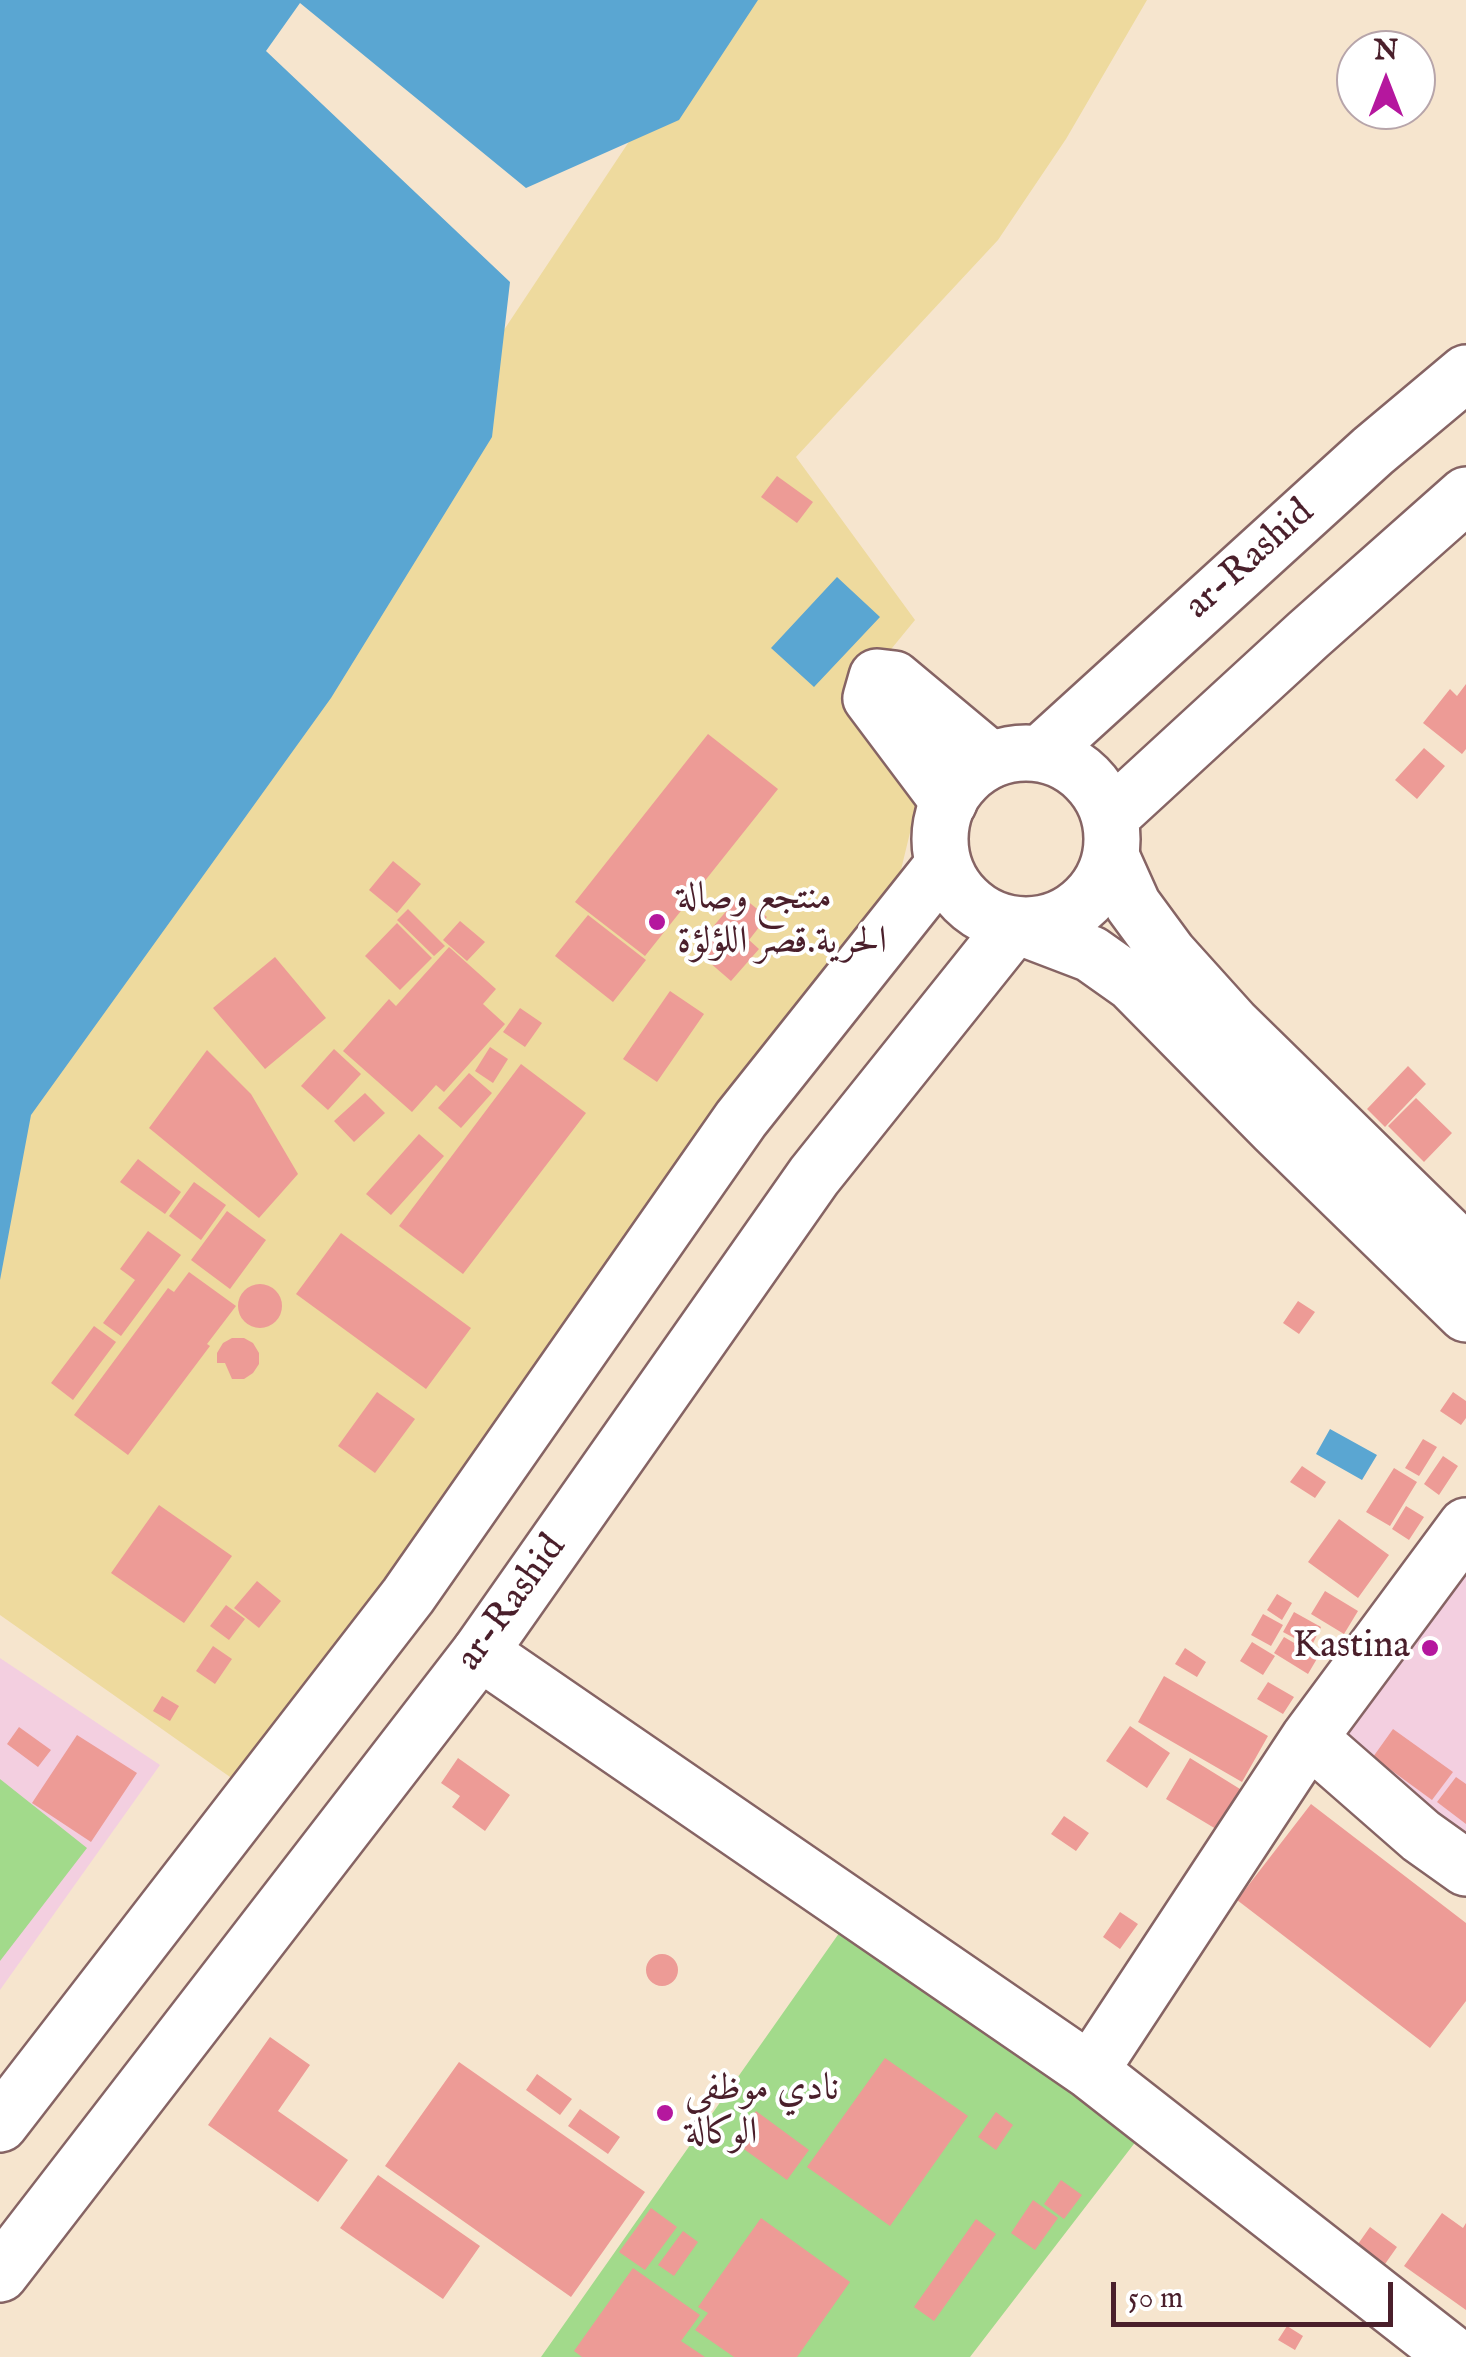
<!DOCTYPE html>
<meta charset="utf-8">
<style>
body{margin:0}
#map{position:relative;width:1466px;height:2357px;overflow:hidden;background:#f6e5ce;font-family:"IM FELL English",serif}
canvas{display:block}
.north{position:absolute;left:1336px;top:30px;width:100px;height:100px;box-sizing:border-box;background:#fff;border:2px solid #b7a5aa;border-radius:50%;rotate:0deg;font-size:28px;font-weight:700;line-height:40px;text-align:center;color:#4a1f2b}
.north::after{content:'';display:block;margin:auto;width:35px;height:45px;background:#b5179e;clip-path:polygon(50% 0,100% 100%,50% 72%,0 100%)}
.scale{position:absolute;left:1111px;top:2282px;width:282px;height:45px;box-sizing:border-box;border:5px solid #4a1f2b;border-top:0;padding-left:12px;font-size:30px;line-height:35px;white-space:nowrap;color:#4a1f2b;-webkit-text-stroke:8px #fff;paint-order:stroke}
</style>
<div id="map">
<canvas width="1466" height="2357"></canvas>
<div class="north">N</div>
<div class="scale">50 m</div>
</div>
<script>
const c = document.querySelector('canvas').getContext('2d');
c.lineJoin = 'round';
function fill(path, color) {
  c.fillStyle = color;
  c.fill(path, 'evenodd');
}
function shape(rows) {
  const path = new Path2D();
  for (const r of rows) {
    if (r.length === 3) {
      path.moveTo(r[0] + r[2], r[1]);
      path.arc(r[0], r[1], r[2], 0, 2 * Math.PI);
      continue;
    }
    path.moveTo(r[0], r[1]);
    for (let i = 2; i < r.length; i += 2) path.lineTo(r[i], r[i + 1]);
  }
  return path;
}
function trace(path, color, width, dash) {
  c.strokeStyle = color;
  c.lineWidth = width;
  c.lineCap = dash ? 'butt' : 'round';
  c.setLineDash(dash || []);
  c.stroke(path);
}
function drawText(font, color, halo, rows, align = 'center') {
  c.font = font + ' "IM FELL English",Amiri,serif';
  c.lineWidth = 8;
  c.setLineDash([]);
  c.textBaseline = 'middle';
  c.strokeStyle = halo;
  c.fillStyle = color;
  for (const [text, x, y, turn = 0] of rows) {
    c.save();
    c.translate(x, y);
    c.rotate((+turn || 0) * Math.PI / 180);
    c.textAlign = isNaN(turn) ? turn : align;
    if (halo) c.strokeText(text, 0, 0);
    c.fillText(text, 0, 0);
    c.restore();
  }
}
const built = shape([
 [1466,1562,1466,1845,1322,1734],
 [0,1658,160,1765,0,1990]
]);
const green = shape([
 [0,1779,87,1848,0,1961],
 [842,1929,1140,2136,970,2357,541,2357]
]);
const sand = shape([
 [723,0,1147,0,1066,139,998,240,796,457,915,620,856,692,922,783,900,874,851,966,240,1784,0,1615,0,1089]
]);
const water = shape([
 [0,0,758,0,679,120,526,188,300,3,266,51,510,282,492,437,331,698,31,1115,0,1280],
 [837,577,880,617,814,687,771,648],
 [1330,1429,1377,1455,1362,1480,1316,1454]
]);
const building = shape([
 [777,476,813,502,797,523,761,497],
 [1466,684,1466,749,1462,754,1423,723,1450,689,1457,696],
 [708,734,778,789,645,956,575,902],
 [1424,748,1445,766,1417,799,1395,780],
 [393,861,421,884,397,913,369,890],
 [740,895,767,917,749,940,759,949,731,981,694,949],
 [408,909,445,946,434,956,397,920],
 [588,915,646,960,613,1002,555,956],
 [460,921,485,942,467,961,443,940],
 [397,923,432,958,400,990,365,956],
 [449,947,496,989,483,1004,505,1024,444,1092,436,1085,412,1112,343,1051,389,999,396,1006],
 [275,957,326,1018,265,1069,213,1008],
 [670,991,704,1014,657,1082,623,1059],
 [520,1008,542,1023,525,1047,503,1032],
 [490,1047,508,1059,493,1083,475,1071],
 [334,1049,361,1074,328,1110,301,1086],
 [207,1050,251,1094,298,1174,259,1218,149,1128],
 [521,1064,586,1113,463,1274,399,1226],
 [1408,1066,1426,1084,1385,1127,1367,1109],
 [469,1073,492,1093,461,1128,438,1108],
 [365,1093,385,1113,354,1142,334,1121],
 [1416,1098,1452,1133,1424,1162,1388,1126],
 [419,1134,444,1156,391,1215,366,1194],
 [138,1159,181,1192,165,1214,120,1182],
 [194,1182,226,1205,201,1240,169,1216],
 [227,1211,266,1240,230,1289,191,1260],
 [148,1231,181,1255,121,1336,103,1323,135,1280,120,1269],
 [341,1233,471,1328,426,1389,296,1294],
 [189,1272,236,1306,207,1344,210,1346,128,1455,74,1415,168,1288,174,1292],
 [260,1306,22],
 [1298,1301,1315,1312,1299,1334,1283,1323],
 [94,1326,116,1342,73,1400,51,1383],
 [232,1338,244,1338,253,1343,259,1353,259,1364,253,1373,244,1379,232,1379,225,1363,217,1363,217,1353,223,1343],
 [377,1392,415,1419,375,1473,338,1446],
 [1453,1392,1466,1401,1466,1418,1461,1425,1440,1411],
 [1423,1439,1437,1447,1419,1476,1405,1468],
 [1443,1456,1458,1466,1439,1495,1424,1484],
 [1302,1466,1326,1482,1315,1498,1290,1482],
 [1394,1468,1417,1482,1390,1526,1366,1512],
 [159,1505,232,1556,184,1623,111,1573],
 [1406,1506,1424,1517,1409,1540,1392,1529],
 [1339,1519,1389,1555,1358,1598,1308,1562],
 [257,1581,281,1601,259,1628,234,1608],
 [1325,1591,1358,1611,1344,1634,1311,1614],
 [1277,1594,1292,1603,1282,1620,1267,1610],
 [226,1605,245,1619,229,1640,210,1626],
 [1294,1612,1321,1627,1311,1647,1283,1632],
 [1263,1614,1283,1625,1271,1646,1251,1635],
 [1284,1637,1318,1657,1308,1674,1274,1653],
 [1252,1642,1275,1656,1263,1675,1240,1661],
 [213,1646,232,1659,215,1684,196,1671],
 [1185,1648,1206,1662,1197,1677,1175,1664],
 [1164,1676,1268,1736,1242,1782,1138,1722],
 [1268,1682,1294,1697,1283,1714,1257,1699],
 [162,1696,179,1706,170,1721,153,1711],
 [1130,1726,1170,1753,1147,1788,1106,1761],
 [19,1727,51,1750,38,1767,7,1744],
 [1393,1729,1453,1772,1432,1800,1373,1757],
 [77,1735,137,1773,91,1842,32,1803],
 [458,1758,510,1795,485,1831,452,1807,460,1796,441,1783],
 [1190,1758,1240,1789,1216,1829,1166,1799],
 [1456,1777,1466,1784,1466,1824,1437,1802],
 [1311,1804,1466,1923,1466,2001,1430,2048,1237,1900],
 [1064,1816,1089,1833,1076,1851,1051,1834],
 [1120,1912,1138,1924,1120,1949,1103,1937],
 [662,1970,16],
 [270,2037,310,2065,278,2111,348,2160,318,2202,208,2125],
 [885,2058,968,2116,890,2226,807,2167],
 [459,2062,645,2192,571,2297,385,2166],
 [537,2074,572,2099,560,2115,526,2090],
 [580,2109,620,2137,608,2154,568,2126],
 [756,2111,809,2150,787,2180,734,2142],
 [996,2112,1013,2125,996,2150,978,2137],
 [378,2175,480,2246,443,2299,340,2228],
 [1061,2180,1082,2195,1064,2219,1044,2204],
 [1033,2200,1058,2218,1035,2250,1011,2233],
 [651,2208,677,2227,645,2270,619,2252],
 [1442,2213,1463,2228,1466,2223,1466,2310,1404,2266],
 [761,2218,850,2282,797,2357,734,2357,695,2330,708,2313,698,2307],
 [976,2219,996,2234,934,2321,914,2307],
 [1370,2227,1397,2247,1385,2264,1358,2244],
 [683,2231,698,2242,674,2276,658,2265],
 [633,2268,700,2315,681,2341,705,2357,582,2357,574,2351],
 [1287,2326,1303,2336,1295,2350,1278,2340]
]);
const minor = shape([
 [949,802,871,698,877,677,894,679,991,760],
 [1111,856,1133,905,1169,954,1233,1025,1466,1253],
 [1015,925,1091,954,1132,983,1276,1129,1466,1314],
 [480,1652,1090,2071,1456,2357],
 [1309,1738,1421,1836,1466,1868],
 [1090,2071,1309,1738,1466,1526]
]);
const major = shape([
 [1026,839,86],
 [1040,754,1373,451,1466,373],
 [1110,817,1308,635,1466,495],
 [0,2124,408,1596,741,1119,943,865],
 [0,2274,480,1652,814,1176,1015,925]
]);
const markers = [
 [657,922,10,"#b5179e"],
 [1430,1648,10,"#b5179e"],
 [665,2113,10,"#b5179e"]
];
const streetNames = [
 ["ar-Rashid",1251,561,-42],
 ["ar-Rashid",513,1604,-54]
];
const poiNames = [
 ["منتجع وصالة",677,900],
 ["الحرية.قصر اللؤلؤة",677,944],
 ["Kastina",1410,1648,"right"],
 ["نادي موظفي",685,2091],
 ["الوكالة",685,2135]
];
fill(built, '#f3cfe0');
fill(green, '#a2da8b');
fill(sand, '#eeda9e');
fill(water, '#5aa6d2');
fill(building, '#ed9b96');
trace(minor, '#866464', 60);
trace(major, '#866464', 60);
trace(minor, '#fff', 55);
trace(major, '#fff', 55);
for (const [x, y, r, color] of markers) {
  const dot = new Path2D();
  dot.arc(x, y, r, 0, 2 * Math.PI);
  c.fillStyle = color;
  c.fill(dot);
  trace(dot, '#fff', 4);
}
drawText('38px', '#4a1f2b', '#fff', streetNames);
drawText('38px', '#4a1f2b', '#fff', poiNames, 'left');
</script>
